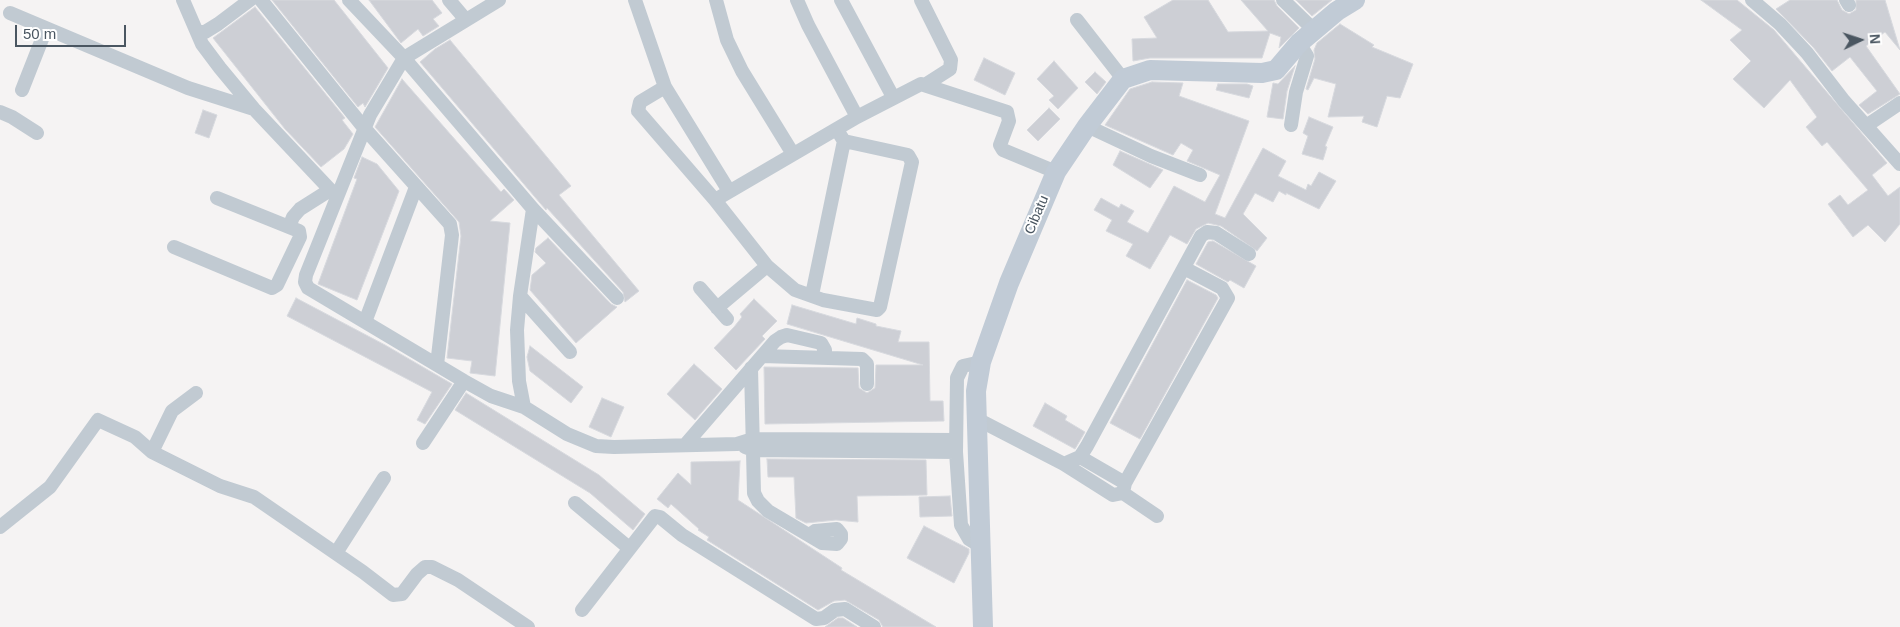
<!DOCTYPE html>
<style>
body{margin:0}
#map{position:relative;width:1900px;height:627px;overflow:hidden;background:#f5f3f3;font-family:Arial,sans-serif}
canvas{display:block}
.north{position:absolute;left:1835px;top:15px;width:50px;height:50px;-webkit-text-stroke:4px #fff;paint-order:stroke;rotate:86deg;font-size:14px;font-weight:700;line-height:20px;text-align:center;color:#4a5661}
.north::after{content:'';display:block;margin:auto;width:18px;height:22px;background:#4a5661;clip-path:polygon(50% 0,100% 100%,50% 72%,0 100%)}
.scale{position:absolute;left:15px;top:25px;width:111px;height:22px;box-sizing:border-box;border:2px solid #4a5661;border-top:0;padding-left:6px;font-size:15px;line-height:18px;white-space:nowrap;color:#4a5661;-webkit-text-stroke:4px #fff;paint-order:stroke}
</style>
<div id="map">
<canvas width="1900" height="627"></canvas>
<div class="north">N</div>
<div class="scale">50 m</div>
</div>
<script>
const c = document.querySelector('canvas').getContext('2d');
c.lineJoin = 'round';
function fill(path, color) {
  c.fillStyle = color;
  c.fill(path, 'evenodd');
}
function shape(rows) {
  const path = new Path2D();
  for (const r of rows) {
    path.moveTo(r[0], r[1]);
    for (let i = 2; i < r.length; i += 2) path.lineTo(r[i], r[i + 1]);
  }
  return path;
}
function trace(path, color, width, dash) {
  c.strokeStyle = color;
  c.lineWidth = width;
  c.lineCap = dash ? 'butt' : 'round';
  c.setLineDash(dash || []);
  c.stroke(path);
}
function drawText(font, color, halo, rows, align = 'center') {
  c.font = font + ' Arial,sans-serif';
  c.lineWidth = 4;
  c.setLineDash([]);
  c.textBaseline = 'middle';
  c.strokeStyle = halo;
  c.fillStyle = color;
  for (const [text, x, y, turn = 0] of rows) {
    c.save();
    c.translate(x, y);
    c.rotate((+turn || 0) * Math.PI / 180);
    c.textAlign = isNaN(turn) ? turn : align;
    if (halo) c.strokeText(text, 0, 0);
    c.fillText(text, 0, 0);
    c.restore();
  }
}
const building = shape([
 [272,0,334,0,388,68,365,107,363,103,358,107,272,0],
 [369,0,432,0,442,13,433,19,439,26,423,36,418,29,401,43,369,0],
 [1173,0,1208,0,1228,32,1268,31,1241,0,1274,0,1277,6,1299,28,1279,48,1281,37,1270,33,1262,58,1150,58,1133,61,1132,39,1157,38,1144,17,1173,0],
 [1296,0,1332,0,1312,16,1296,0],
 [1701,0,1737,0,1774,30,1887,163,1872,175,1888,196,1900,187,1900,224,1885,242,1868,225,1853,237,1828,204,1840,195,1848,205,1868,190,1827,142,1822,146,1806,127,1817,117,1790,80,1764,108,1733,79,1751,61,1730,40,1742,30,1701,0],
 [1790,0,1837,0,1842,10,1849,14,1856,10,1856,0,1885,0,1900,50,1885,32,1866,46,1900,94,1868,114,1859,105,1877,91,1850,57,1832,71,1813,47,1776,9,1790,0],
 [255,7,345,118,342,120,353,134,344,149,321,167,285,129,213,38,255,7],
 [1340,24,1374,45,1372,47,1413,64,1400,98,1387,96,1377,127,1362,122,1364,116,1328,117,1336,84,1314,78,1308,90,1306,89,1315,59,1314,50,1317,43,1340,24],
 [450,40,571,186,559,195,639,291,625,302,623,292,547,208,546,210,540,203,420,62,435,49,450,40],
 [984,58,1015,73,1005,95,974,80,984,58],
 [1054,61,1078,88,1058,109,1049,100,1054,96,1037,79,1054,61],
 [1295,66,1287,91,1283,119,1267,117,1273,83,1278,84,1295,66],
 [1095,72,1106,82,1097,94,1085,82,1095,72],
 [402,79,501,192,504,189,514,200,490,221,510,223,495,376,470,373,472,361,447,358,461,236,459,222,375,127,402,79],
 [1152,82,1183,83,1179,96,1249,121,1215,214,1225,218,1263,148,1286,161,1278,176,1306,190,1308,184,1311,186,1319,172,1336,181,1319,209,1286,193,1286,195,1279,191,1273,202,1255,193,1243,214,1267,238,1257,251,1221,226,1208,223,1196,229,1187,244,1170,235,1150,269,1126,256,1133,244,1106,231,1112,220,1094,210,1101,198,1119,208,1121,204,1134,211,1127,222,1148,233,1174,186,1205,202,1220,175,1187,161,1193,150,1181,143,1173,155,1105,125,1130,89,1152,82],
 [1218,84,1247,84,1253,86,1249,98,1216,90,1218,84],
 [1049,108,1060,119,1038,141,1027,130,1049,108],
 [203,110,217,115,209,138,195,133,203,110],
 [1309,117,1333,127,1325,146,1327,147,1323,160,1302,154,1308,136,1303,133,1309,117],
 [1120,151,1163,170,1150,188,1113,165,1120,151],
 [362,157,377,164,399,191,357,300,318,284,357,179,354,178,362,157],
 [548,238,611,304,617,307,576,343,530,290,532,275,546,263,535,252,536,248,548,238],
 [1213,241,1256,266,1244,288,1230,280,1228,282,1196,264,1208,242,1213,241],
 [1187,280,1216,295,1218,298,1140,439,1110,423,1187,280],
 [296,298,385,345,452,384,425,424,417,420,432,392,287,316,296,298],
 [754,299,777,321,762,336,765,339,736,370,714,348,734,327,742,317,740,314,754,299],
 [792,305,856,324,857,318,876,324,876,326,901,331,898,342,929,342,930,401,943,401,944,421,765,424,764,367,858,368,859,388,867,393,875,388,876,365,923,365,787,324,792,305],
 [530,346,583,387,571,403,530,371,527,357,530,346],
 [694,364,722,389,695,420,667,394,694,364],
 [466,393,599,475,645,514,633,530,590,493,455,410,466,393],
 [602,398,624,407,611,437,589,427,602,398],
 [1045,403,1067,416,1065,420,1085,432,1075,449,1033,426,1045,403],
 [767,459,926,460,927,495,857,496,858,522,836,520,806,523,796,518,794,477,768,477,767,459],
 [740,461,738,500,842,568,841,570,936,627,883,627,879,620,845,600,834,601,818,610,707,540,709,537,698,530,699,529,671,504,668,508,657,499,678,473,691,485,691,462,740,461],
 [950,496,952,516,920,517,919,497,950,496],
 [924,526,969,549,969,553,954,583,907,558,924,526],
 [838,618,843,618,857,627,825,627,838,618]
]);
const street = shape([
 [183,0,202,44,220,68,254,109,337,197],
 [261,0,365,129,450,224,452,235,437,365],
 [349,0,404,58,533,209,617,298],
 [449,0,466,20],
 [499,0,404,58,370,115,306,275,305,282,308,288,464,381,491,396,524,407],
 [635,0,665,87,729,191],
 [716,0,727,40,742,71,793,154],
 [797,0,808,25,857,117],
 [841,0,893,97],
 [921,0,951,60,950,69,925,85],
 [1283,0,1314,30],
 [1752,0,1780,24,1807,53,1844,101,1900,164],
 [1846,0,1849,5],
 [10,13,188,88,254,109],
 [1077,20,1123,79],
 [197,32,205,32,218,24,250,0],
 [665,87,640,102,638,111,715,200,767,266,795,290,823,300,877,310,880,307,912,162,908,155,844,141,837,130],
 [22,90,46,29],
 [0,112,12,117,37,133],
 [1291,125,1296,92,1307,56,1299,43],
 [1087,126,1151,156,1200,175],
 [1866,126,1900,103],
 [715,200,857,117,921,84,1007,112,1009,121,1000,145,1003,150,1056,172],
 [533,209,520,296,517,330,519,381,524,407,567,434,596,446,614,447,737,444,753,439,956,440],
 [289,227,293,217,300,209,330,190],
 [174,247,272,288,277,285,300,237,299,231,217,198],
 [700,288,727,319],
 [812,295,844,141],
 [520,296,570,352],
 [717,308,767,266],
 [365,322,416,187],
 [762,356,862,359,867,364,867,384],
 [981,362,963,366,957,378,956,452,961,525,969,539,982,547],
 [751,368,754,493,758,501,768,511,822,543,837,544,841,539,841,534,837,529,815,531,809,535],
 [977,419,1064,464,1113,495,1123,493,1157,516],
 [423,443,464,381],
 [685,445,775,341,781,337,787,335,821,343,825,350,825,357],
 [745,447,753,450,956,452],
 [152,452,172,411,196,393],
 [1080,457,1125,483],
 [1064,464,1080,457,1087,446,1201,236,1207,232,1216,233,1249,254],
 [1123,493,1125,483,1228,298,1222,288,1184,268],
 [575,503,629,548],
 [0,527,50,487,98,420,135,437,152,452,220,486,254,497,363,572,393,595,402,594,417,574,425,567,432,567,458,580,528,627],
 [336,553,384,478],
 [582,610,655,516,660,517,682,535,816,619,824,618,835,610,845,609,874,627]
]);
const secondary = shape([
 [983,627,976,391,981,362,1009,283,1056,172,1087,126,1123,79,1150,70,1262,73,1276,70,1299,43,1337,11,1355,0]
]);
const streetNames = [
 ["Cibatu",1037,215,-67]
];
fill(building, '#cdcfd5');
trace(building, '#d7d9de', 1);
trace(street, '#c1cad2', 14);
trace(secondary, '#c1cbd6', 20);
drawText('14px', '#4a5661', '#fff', streetNames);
</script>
